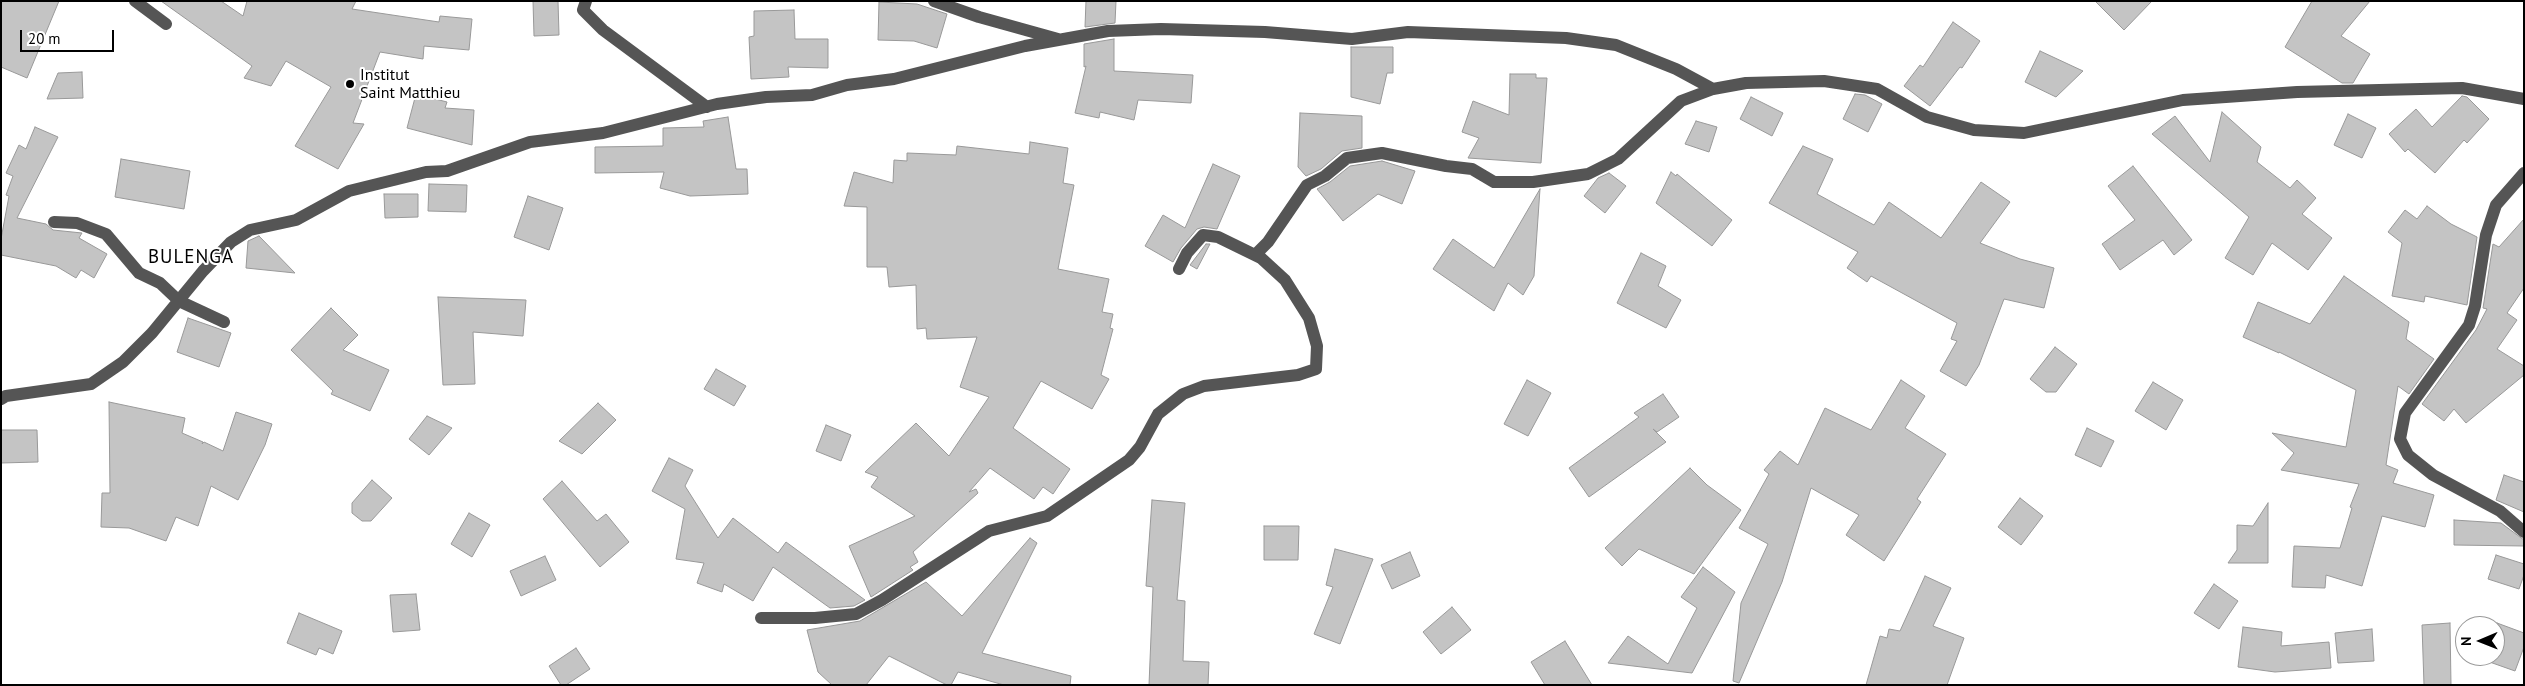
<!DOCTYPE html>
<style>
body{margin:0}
#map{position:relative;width:2525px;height:686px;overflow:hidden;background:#fff;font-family:"PT Sans",sans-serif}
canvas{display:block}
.frame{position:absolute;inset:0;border:2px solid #000;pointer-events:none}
.north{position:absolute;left:2455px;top:616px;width:50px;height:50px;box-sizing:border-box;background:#fff;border:1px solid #999;border-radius:50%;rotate:269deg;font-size:14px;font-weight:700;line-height:20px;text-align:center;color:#000}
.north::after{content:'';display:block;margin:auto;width:18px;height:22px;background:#000;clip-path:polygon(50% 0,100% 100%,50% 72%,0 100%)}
.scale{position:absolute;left:20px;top:30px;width:94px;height:22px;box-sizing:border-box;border:2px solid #000;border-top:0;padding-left:6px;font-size:15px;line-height:18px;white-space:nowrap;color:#000;-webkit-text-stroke:4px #fff;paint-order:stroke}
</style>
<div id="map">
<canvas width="2525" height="686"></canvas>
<div class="frame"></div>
<div class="north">N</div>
<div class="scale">20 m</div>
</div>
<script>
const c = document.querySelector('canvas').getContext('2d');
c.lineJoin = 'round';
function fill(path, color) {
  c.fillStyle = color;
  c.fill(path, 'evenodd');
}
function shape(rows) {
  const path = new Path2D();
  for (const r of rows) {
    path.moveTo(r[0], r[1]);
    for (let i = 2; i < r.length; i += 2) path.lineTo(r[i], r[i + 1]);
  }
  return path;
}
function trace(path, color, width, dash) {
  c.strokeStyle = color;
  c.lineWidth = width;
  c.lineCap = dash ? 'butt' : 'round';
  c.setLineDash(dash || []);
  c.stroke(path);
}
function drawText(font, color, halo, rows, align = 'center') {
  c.font = font + ' "PT Sans",sans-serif';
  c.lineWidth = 4;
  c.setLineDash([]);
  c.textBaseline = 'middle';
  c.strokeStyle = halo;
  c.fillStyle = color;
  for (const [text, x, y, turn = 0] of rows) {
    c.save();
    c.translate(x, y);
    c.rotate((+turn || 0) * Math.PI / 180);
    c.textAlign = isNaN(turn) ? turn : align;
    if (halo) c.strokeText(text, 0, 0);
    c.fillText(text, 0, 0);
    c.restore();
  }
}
const building = shape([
 [1,1,59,1,27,78,1,67,1,1],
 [161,1,221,1,243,16,247,1,356,1,352,9,439,22,440,16,472,19,469,50,424,46,423,59,380,52,353,123,364,124,338,169,295,146,331,87,286,61,271,86,244,78,252,66,161,1],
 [533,1,558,1,559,35,534,36,533,1],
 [1086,1,1116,1,1115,23,1085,27,1086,1],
 [2095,1,2152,1,2124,30,2095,1],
 [2312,1,2370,1,2341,36,2370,54,2353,83,2342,83,2285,47,2312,1],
 [879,2,917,4,947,14,937,48,914,41,878,40,879,2],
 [794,10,795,39,828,39,828,68,788,67,789,77,751,79,749,37,754,36,754,11,794,10],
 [1953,22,1980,41,1962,68,1960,67,1930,106,1904,86,1920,65,1923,67,1953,22],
 [1114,39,1114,71,1193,75,1191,103,1138,100,1134,120,1100,112,1099,118,1075,113,1086,66,1084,67,1084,44,1114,39],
 [1351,47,1393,47,1393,73,1387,73,1380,104,1351,97,1351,47],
 [2040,51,2083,71,2056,97,2025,82,2040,51],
 [82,72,83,98,47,99,58,73,82,72],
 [1510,74,1536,74,1536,78,1547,78,1541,163,1468,158,1479,138,1462,132,1473,101,1509,115,1510,74],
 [416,94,447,102,445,108,474,110,472,145,407,128,416,94],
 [1855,94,1865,95,1882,104,1868,132,1843,119,1855,94],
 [2462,96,2467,97,2489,119,2467,143,2464,140,2435,173,2408,149,2405,152,2389,134,2416,109,2432,127,2462,96],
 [1751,97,1783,113,1772,136,1740,119,1751,97],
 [2222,112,2261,147,2257,162,2290,188,2297,180,2316,198,2302,214,2332,238,2308,270,2272,243,2253,275,2225,258,2249,217,2152,134,2175,116,2210,162,2222,112],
 [1300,113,1362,116,1362,148,1342,151,1321,169,1306,176,1298,167,1300,113],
 [2348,114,2376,128,2362,158,2334,145,2348,114],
 [728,117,736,169,747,169,748,194,690,196,660,188,664,172,595,173,595,147,663,146,663,128,704,127,703,121,728,117],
 [1696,121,1717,127,1709,152,1685,144,1696,121],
 [35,127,58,137,17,218,46,224,53,230,82,233,79,238,107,254,94,278,81,270,76,278,56,266,1,255,1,239,9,196,6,195,13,176,6,173,19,145,26,149,35,127],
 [1030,142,1068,148,1063,183,1074,185,1058,269,1109,279,1102,312,1113,314,1110,328,1113,329,1101,375,1109,379,1092,409,1041,381,1013,428,1070,469,1053,494,1043,487,1034,499,990,468,969,492,976,489,978,493,913,552,918,562,910,567,913,570,871,597,849,546,915,516,871,487,878,477,865,472,916,423,949,456,989,397,960,387,977,337,927,339,926,328,917,329,916,285,889,287,887,267,867,267,867,207,844,206,854,172,893,183,894,160,907,161,907,153,956,155,957,146,1029,154,1030,142],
 [1803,146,1833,159,1817,194,1874,225,1889,202,1941,238,1981,182,2010,202,1980,243,2020,259,2054,268,2044,308,2004,299,1979,365,1966,386,1940,371,1957,341,1951,339,1957,323,1871,276,1867,282,1847,268,1858,252,1769,203,1803,146],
 [121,159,190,171,184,209,115,197,121,159],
 [1382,161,1415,171,1402,204,1378,194,1343,221,1317,189,1330,182,1350,166,1382,161],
 [1213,164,1240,176,1217,229,1204,227,1197,229,1181,248,1173,262,1145,246,1163,215,1185,228,1213,164],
 [2133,166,2192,240,2174,255,2163,240,2120,270,2102,244,2135,220,2108,186,2133,166],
 [1671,172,1676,176,1677,174,1732,220,1712,246,1656,203,1671,172],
 [1609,173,1626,186,1605,213,1584,196,1598,178,1609,173],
 [429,184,467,185,466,212,428,211,429,184],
 [1540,189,1534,276,1523,295,1508,283,1494,311,1433,269,1453,239,1494,268,1540,189],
 [384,194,418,194,418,217,385,218,384,194],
 [528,196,563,208,549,250,514,237,528,196],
 [2427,206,2451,224,2477,237,2467,305,2425,296,2424,302,2392,296,2402,243,2388,232,2405,210,2417,219,2427,206],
 [2524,219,2524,288,2507,313,2517,320,2497,349,2524,366,2524,375,2466,423,2454,409,2444,421,2422,404,2476,330,2487,309,2483,308,2493,244,2499,247,2524,219],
 [259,236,295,273,246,268,248,241,259,236],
 [1206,244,1210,244,1197,269,1190,265,1206,244],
 [1641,253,1666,266,1658,286,1681,300,1666,328,1617,303,1641,253],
 [2344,276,2409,322,2406,339,2434,359,2409,394,2398,386,2386,465,2398,470,2393,483,2434,495,2425,527,2382,516,2362,586,2326,575,2325,588,2292,587,2294,546,2340,548,2352,508,2350,507,2359,484,2281,470,2294,453,2272,433,2346,447,2356,390,2279,352,2279,353,2243,337,2258,302,2310,324,2344,276],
 [438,297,526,300,523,336,473,332,475,384,443,385,438,297],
 [331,308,358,335,343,350,389,370,370,411,331,394,333,391,291,350,331,308],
 [188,318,231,333,219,367,177,352,188,318],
 [2055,347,2077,364,2056,392,2046,392,2030,379,2055,347],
 [716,369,746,386,734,406,704,389,716,369],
 [1527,380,1551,393,1528,436,1504,424,1527,380],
 [1901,380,1925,396,1905,428,1946,454,1917,499,1921,502,1884,561,1846,535,1859,515,1811,488,1782,582,1739,683,1733,681,1741,603,1768,544,1739,528,1769,474,1764,470,1780,451,1798,465,1825,408,1871,430,1901,380],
 [2153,382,2183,400,2166,430,2135,411,2153,382],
 [1663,394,1679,417,1657,432,1653,429,1666,442,1589,497,1569,468,1639,417,1634,413,1663,394],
 [109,402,185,418,182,433,203,442,202,444,204,442,223,451,236,412,272,424,265,445,238,500,211,486,198,526,176,517,166,541,129,528,101,527,102,493,110,493,109,402],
 [598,403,616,420,582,454,559,441,598,403],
 [427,416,452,428,429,455,409,439,427,416],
 [826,425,851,435,841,461,816,451,826,425],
 [2087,428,2114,441,2101,467,2075,455,2087,428],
 [1,430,37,430,38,462,1,463,1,430],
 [669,458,693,470,685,486,718,538,733,518,778,553,786,542,865,600,854,606,830,608,773,567,753,601,724,584,722,592,697,583,704,563,676,559,685,509,652,491,669,458],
 [1690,468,1707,485,1741,510,1694,574,1639,549,1622,566,1605,548,1690,468],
 [2504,475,2524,482,2524,512,2496,500,2504,475],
 [372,480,392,498,371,521,362,521,352,513,352,503,372,480],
 [562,481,597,521,606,514,629,542,600,567,543,499,562,481],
 [2020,498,2043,516,2021,545,1998,527,2020,498],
 [1152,500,1185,503,1177,600,1185,601,1183,661,1209,662,1208,685,1149,685,1153,587,1146,586,1152,500],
 [2268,503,2268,563,2228,563,2237,550,2237,525,2253,526,2268,503],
 [469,513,490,525,472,557,451,544,469,513],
 [2454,520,2501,523,2524,540,2524,546,2454,545,2454,520],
 [1264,526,1299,526,1298,560,1264,560,1264,526],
 [1030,538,1037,543,982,653,1071,676,1070,685,1004,685,958,672,951,685,947,685,889,656,866,685,832,685,818,672,807,630,860,621,926,582,962,616,1030,538],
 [1335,549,1373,559,1340,644,1314,634,1333,587,1326,585,1335,549],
 [1410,552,1420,576,1392,589,1381,565,1410,552],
 [2496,555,2524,564,2524,575,2519,589,2488,579,2496,555],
 [545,556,556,580,521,596,510,571,545,556],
 [1703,567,1735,592,1692,673,1608,663,1628,636,1668,664,1697,608,1681,597,1703,567],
 [1925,576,1951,588,1933,626,1964,638,1947,685,1866,685,1880,636,1887,638,1889,629,1900,631,1925,576],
 [2214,584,2238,601,2219,629,2194,613,2214,584],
 [416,594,420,630,393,632,390,595,416,594],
 [1452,607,1471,630,1441,654,1423,632,1452,607],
 [299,613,342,631,333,654,319,648,316,655,287,643,299,613],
 [2450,623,2451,685,2424,685,2422,625,2450,623],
 [2497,623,2524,633,2524,647,2515,671,2484,660,2485,656,2495,656,2495,629,2497,623],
 [2243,627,2282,632,2281,646,2329,642,2331,668,2275,672,2238,667,2243,627],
 [2372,629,2374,661,2338,663,2335,633,2372,629],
 [1565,641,1592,685,1545,685,1531,662,1565,641],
 [576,648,590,669,566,685,561,685,549,666,576,648]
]);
const minor = shape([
 [135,1,166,24],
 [586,1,583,10,603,30,707,107],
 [934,1,979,17,1058,39],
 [2524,173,2496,205,2486,235,2475,306,2469,325,2405,413,2400,439,2408,455,2433,475,2500,511,2524,532],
 [54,222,77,223,106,234,139,273,160,283,179,301,224,322],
 [1255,255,1268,242,1307,185,1325,176,1347,158,1382,153,1446,166,1472,169,1494,182,1533,182,1588,174,1618,159,1681,101,1713,89],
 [1,399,6,396,91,384,123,362,152,333,203,271,231,242,250,230,296,220,349,191,426,172,447,171,530,142,603,133,717,104,766,97,812,95,847,85,894,79,1025,46,1108,31,1161,29,1265,32,1352,39,1408,32,1566,38,1616,45,1676,69,1713,89,1746,83,1824,81,1877,89,1927,117,1974,130,2024,133,2183,100,2297,92,2462,88,2524,99],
 [761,618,815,618,856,614,882,600,989,531,1047,516,1129,460,1140,447,1158,414,1183,394,1204,386,1298,375,1316,369,1317,346,1309,318,1285,280,1261,258,1218,237,1203,235,1187,253,1179,269]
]);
const markers = [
 [350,84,5,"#000"]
];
const poiNames = [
 ["Institut",360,75],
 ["Saint Matthieu",360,93]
];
const quarterNames = [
 ["BULENGA",191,258]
];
fill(building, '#c4c4c4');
trace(building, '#999', 1);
trace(minor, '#555', 12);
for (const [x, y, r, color] of markers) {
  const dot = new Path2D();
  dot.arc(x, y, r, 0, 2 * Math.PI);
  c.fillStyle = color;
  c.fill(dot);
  trace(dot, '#fff', 2);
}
drawText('16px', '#000', '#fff', poiNames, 'left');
c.letterSpacing = '1px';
drawText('19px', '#000', '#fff', quarterNames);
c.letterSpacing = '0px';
</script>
